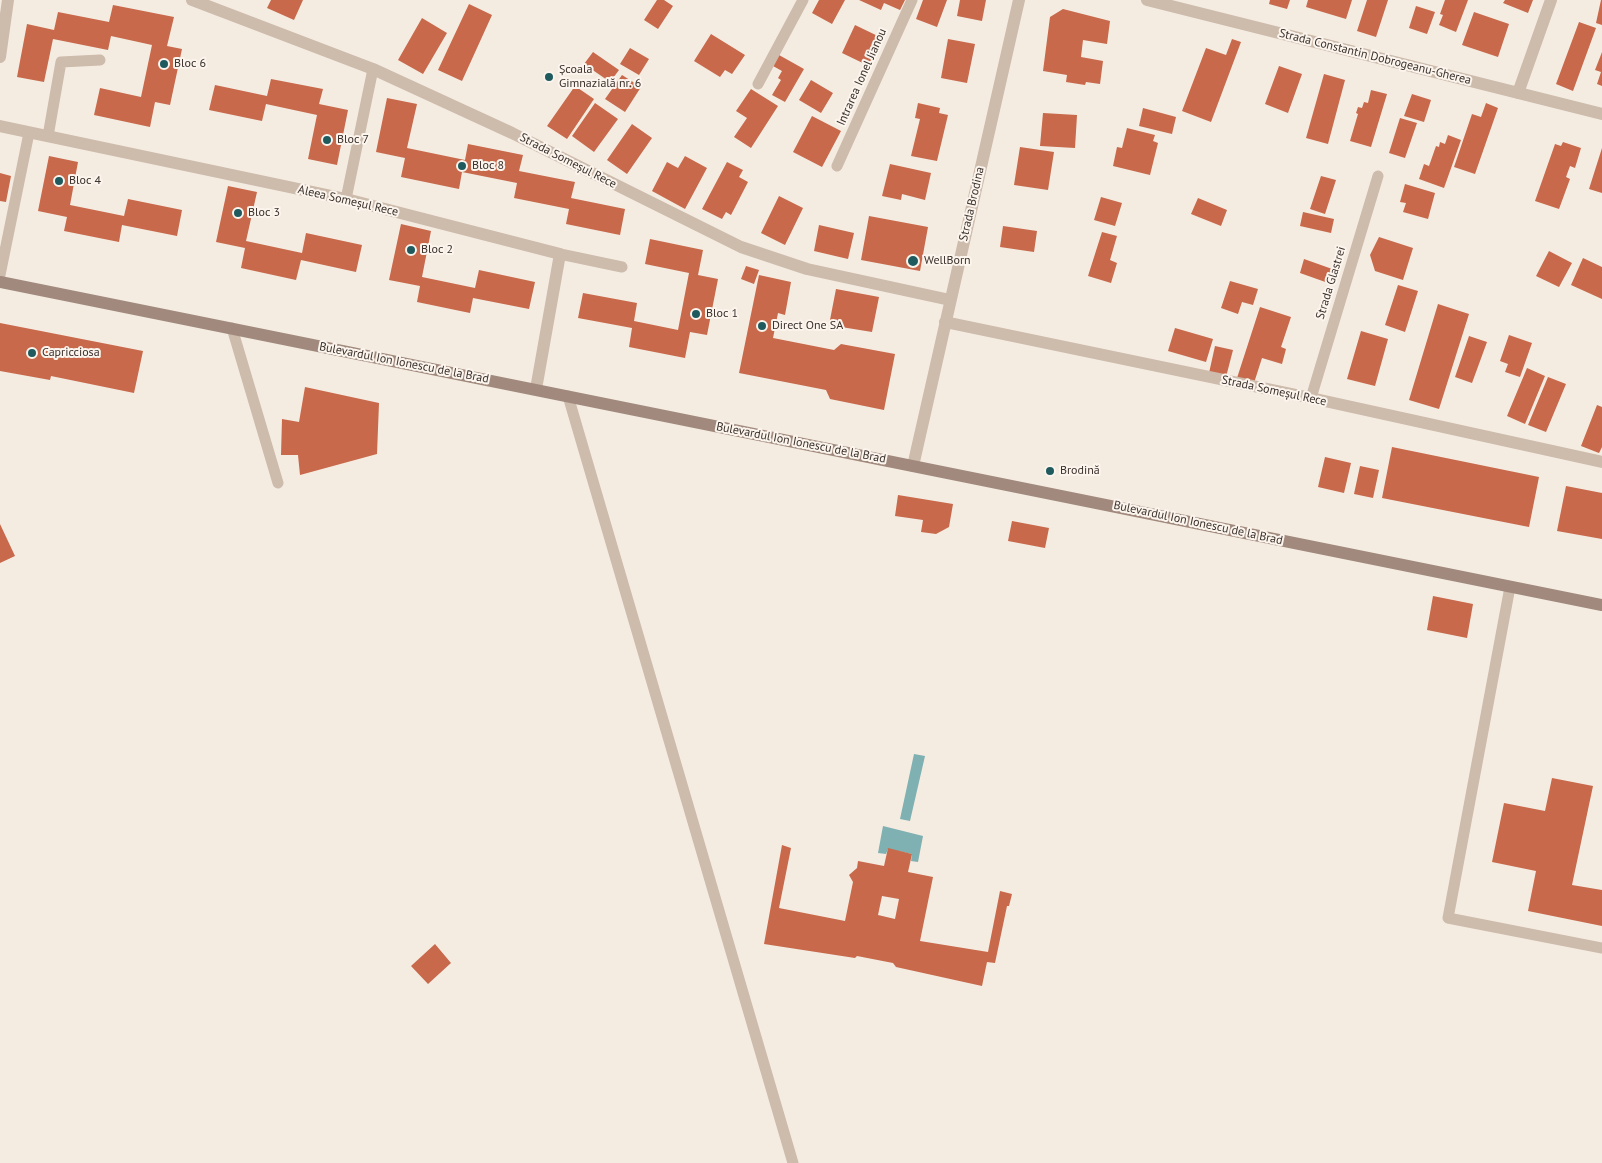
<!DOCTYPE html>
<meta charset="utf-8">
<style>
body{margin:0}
canvas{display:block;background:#f4ebe1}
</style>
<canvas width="1602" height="1163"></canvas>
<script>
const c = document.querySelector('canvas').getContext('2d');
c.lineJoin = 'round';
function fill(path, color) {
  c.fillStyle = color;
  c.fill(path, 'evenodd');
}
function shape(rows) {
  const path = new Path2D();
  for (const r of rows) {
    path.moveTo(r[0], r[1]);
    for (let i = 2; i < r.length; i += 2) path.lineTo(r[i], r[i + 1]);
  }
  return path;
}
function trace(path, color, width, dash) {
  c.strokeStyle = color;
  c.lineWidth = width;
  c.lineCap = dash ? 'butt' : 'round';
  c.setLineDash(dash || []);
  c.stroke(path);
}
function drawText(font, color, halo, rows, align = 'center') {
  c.font = font + ' "PT Sans",sans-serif';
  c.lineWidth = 4;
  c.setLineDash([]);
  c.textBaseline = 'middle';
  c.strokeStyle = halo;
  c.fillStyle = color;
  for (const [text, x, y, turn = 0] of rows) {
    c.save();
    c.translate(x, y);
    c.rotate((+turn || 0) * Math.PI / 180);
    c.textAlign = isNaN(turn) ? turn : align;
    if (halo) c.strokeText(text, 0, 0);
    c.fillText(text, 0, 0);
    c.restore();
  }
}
const water = shape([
 [914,754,925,756,910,821,900,819],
 [883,826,923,836,918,862,911,861,912,854,888,849,886,854,878,853]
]);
const building = shape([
 [271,0,303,0,294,20,267,8],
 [657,0,664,0,673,6,658,29,644,20],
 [819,0,845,0,832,24,812,13],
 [859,0,905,0,900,10,884,3,881,10],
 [923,0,947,0,937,27,916,19],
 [960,0,986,0,982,21,957,16],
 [1270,0,1290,0,1287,9,1269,4],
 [1308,0,1352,0,1346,19,1306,7],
 [1367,0,1388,0,1376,37,1357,31],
 [1445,0,1468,0,1456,32,1439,25,1443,15,1440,14],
 [1505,0,1533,0,1528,13,1503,3],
 [1601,0,1602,0,1602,25,1596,23],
 [469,4,492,15,462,81,438,70],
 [113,5,174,17,167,46,182,49,170,105,155,102,150,127,94,115,100,88,141,97,152,45,111,36,108,50,53,39,44,82,17,77,27,24,54,30,58,12,109,22],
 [1416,6,1435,12,1427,34,1409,28],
 [1063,9,1110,21,1107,44,1083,40,1081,57,1103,61,1100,84,1086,82,1085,85,1066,82,1067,75,1043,71,1050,17],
 [1474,12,1509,24,1498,57,1462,45],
 [422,18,447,33,423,74,398,60],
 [1579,22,1596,28,1573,91,1556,84],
 [855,25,884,39,871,67,842,53],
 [711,34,745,55,732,74,725,70,720,77,694,61],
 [948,39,975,44,967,83,941,78],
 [1232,39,1241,42,1211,122,1182,111,1206,48,1226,55],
 [630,48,649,59,639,75,620,64],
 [593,52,619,70,610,82,584,64],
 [1602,52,1602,86,1597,84,1601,72,1595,70],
 [779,55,804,69,785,102,772,95,781,80,778,78,782,71,773,66],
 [1279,66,1302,74,1288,113,1265,104],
 [1324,74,1345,80,1328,144,1306,138],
 [622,75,641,87,625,112,605,99],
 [271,79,323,89,319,104,348,110,337,165,308,159,317,115,266,104,262,121,209,110,215,85,267,96],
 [811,80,833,93,821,113,799,100],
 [575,86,594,99,567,139,547,126],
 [751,89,778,106,751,148,734,137,747,118,736,111],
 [1371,90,1387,94,1371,147,1350,141,1358,114,1356,113,1358,107,1362,108,1364,102,1368,103],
 [1412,94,1431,100,1424,122,1404,116],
 [387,98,417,104,407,148,465,160,468,144,523,155,519,171,575,182,571,198,625,209,620,235,566,224,569,209,514,198,517,183,462,172,459,189,401,177,405,158,376,152],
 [595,103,618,119,594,152,572,136],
 [918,103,940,108,939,113,948,115,937,161,911,156,920,119,915,118],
 [1486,103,1498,108,1475,174,1454,167,1472,114,1481,117],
 [1143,108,1176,117,1172,134,1139,126],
 [1043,113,1077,115,1075,148,1040,146],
 [812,116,841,131,822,167,793,152],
 [1400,118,1417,123,1405,158,1389,153],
 [632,124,652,138,627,174,607,160],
 [1127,128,1155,135,1153,141,1158,143,1150,175,1113,166,1117,147,1122,148],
 [1448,135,1461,140,1444,188,1419,179,1424,164,1429,166,1436,146,1439,147,1440,142,1445,144],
 [1563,142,1581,148,1575,168,1570,166,1566,177,1570,179,1559,209,1535,201,1555,144,1561,146],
 [1020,147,1054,152,1048,190,1014,185],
 [1602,148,1602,193,1589,189],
 [49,156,78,162,70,205,124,216,128,199,182,210,177,236,122,225,119,242,64,231,67,217,38,211],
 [685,156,707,168,685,209,652,191,667,162,678,168],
 [727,162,743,170,739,177,748,182,731,215,726,212,722,219,702,209],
 [890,164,931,173,925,200,902,194,901,200,882,196],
 [0,173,11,176,6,202,0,201],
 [1321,176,1336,180,1325,214,1310,209],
 [1405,184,1435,193,1428,219,1403,212,1406,203,1400,202],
 [228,186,257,192,246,241,302,253,306,233,362,245,356,272,301,260,296,280,241,268,245,248,216,242],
 [779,196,803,208,785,245,761,233],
 [1101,197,1122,203,1115,226,1094,220],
 [1198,198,1227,210,1221,226,1191,214],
 [1303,212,1334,219,1331,233,1300,226],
 [869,216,928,227,920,271,861,260],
 [401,224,431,231,422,277,475,288,479,270,535,282,529,309,473,298,470,313,417,302,420,286,389,280],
 [819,225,854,233,848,259,814,251],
 [1003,226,1037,231,1034,252,1000,247],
 [1102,232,1117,236,1110,260,1117,263,1111,283,1088,276],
 [1379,237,1413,248,1403,280,1375,271,1370,255],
 [650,239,703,250,698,275,718,279,707,335,690,332,685,358,629,347,632,328,578,318,583,293,637,303,634,321,678,330,689,273,645,264],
 [1549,251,1572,263,1559,287,1536,276],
 [1583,258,1602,267,1602,299,1571,285],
 [1304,259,1335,270,1331,284,1300,273],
 [746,266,759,270,754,284,741,279],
 [759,275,791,282,785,315,778,313,773,338,834,350,841,344,895,354,884,410,830,399,826,390,739,373],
 [1230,281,1258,289,1253,305,1242,302,1238,314,1221,308],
 [1398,285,1418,291,1405,332,1385,325],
 [836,289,879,297,872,332,829,325],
 [1438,304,1469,314,1439,409,1409,400],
 [1260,307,1291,317,1281,347,1286,349,1282,364,1262,358,1254,383,1237,378],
 [0,323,143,351,134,393,51,376,50,380,0,371],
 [1175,328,1213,339,1206,362,1168,351],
 [1361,331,1388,339,1375,386,1347,379],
 [1509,335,1532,343,1520,377,1505,372,1508,364,1500,361],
 [1469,336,1487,342,1472,383,1455,377],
 [1215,346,1233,350,1226,377,1209,373],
 [1527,368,1545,376,1525,424,1507,416],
 [1548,377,1566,384,1546,432,1528,425],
 [305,387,379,403,377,454,300,475,298,455,281,455,282,419,299,422],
 [1597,405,1602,407,1602,447,1599,453,1581,446],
 [1392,447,1539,477,1529,527,1382,498],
 [1325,457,1351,463,1344,493,1318,487],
 [1360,466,1379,470,1373,498,1354,494],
 [1566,486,1602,493,1602,539,1557,531],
 [898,495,953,504,949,527,936,534,921,532,923,520,895,516],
 [1012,521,1049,528,1045,548,1008,541],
 [0,524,15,556,0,563],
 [1433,596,1473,604,1467,638,1427,630],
 [1552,778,1593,786,1572,885,1602,890,1602,926,1528,911,1536,871,1492,862,1504,803,1545,811],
 [782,845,791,848,779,908,845,921,853,882,849,875,857,868,858,861,884,866,888,848,912,854,908,872,933,877,920,941,988,952,1000,891,1012,894,1009,906,1007,906,995,963,987,962,982,986,896,967,893,963,857,956,855,958,764,944],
 [882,896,899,899,895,919,878,915],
 [435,944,451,963,428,984,411,966]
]);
const lane = shape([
 [758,84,803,0],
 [48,136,61,62,100,60],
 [837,166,912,0],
 [346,199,373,69],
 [560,254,622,267],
 [0,275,29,133],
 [232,328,278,483],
 [568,396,793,1163],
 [1311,398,1378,176],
 [1510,587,1448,918,1602,948]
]);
const street = shape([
 [192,0,373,69,512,133,741,247,807,269,950,300],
 [1147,0,1602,114],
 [0,57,8,0],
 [1518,93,1551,0],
 [0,126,346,199,560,254,536,389],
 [945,322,1311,398,1602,462],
 [913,466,1019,0]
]);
const secondary = shape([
 [0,282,1602,605]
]);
const markers = [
 [164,64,5,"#1f5a5e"],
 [549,77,5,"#1f5a5e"],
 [327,140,5,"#1f5a5e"],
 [462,166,5,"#1f5a5e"],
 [59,181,5,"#1f5a5e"],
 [238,213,5,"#1f5a5e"],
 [411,250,5,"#1f5a5e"],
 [913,261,6,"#1f5a5e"],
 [696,314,5,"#1f5a5e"],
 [762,326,5,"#1f5a5e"],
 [32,353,5,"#1f5a5e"],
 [1050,471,5,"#1f5a5e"]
];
const streetNames = [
 ["Strada Constantin Dobrogeanu-Gherea",1375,57,14],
 ["Intrarea Ionel Jianou",862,77,-66],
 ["Strada Someșul Rece",568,161,27],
 ["Aleea Someșul Rece",348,201,13],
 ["Strada Brodina",972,204,-77],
 ["Strada Glastrei",1331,283,-73],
 ["Bulevardul Ion Ionescu de la Brad",404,363,11],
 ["Strada Someșul Rece",1274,391,12],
 ["Bulevardul Ion Ionescu de la Brad",801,443,11],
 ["Bulevardul Ion Ionescu de la Brad",1198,523,12]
];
const poiNames = [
 ["Bloc 6",174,64],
 ["Școala",559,70],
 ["Gimnazială nr. 6",559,84],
 ["Bloc 7",337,140],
 ["Bloc 8",472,166],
 ["Bloc 4",69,181],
 ["Bloc 3",248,213],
 ["Bloc 2",421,250],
 ["WellBorn",924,261],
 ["Bloc 1",706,314],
 ["Direct One SA",772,326],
 ["Capricciosa",42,353],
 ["Brodină",1060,471]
];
fill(water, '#7fb0b2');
fill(building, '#c8694b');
trace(lane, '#cdbbac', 11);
trace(street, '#cdbbac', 12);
trace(secondary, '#a18a7d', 12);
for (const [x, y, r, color] of markers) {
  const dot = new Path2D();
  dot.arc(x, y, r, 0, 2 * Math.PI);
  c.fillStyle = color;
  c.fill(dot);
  trace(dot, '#fbf5ee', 2);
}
drawText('12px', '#3b302b', '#fbf5ee', streetNames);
drawText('12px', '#3b302b', '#fbf5ee', poiNames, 'left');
</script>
